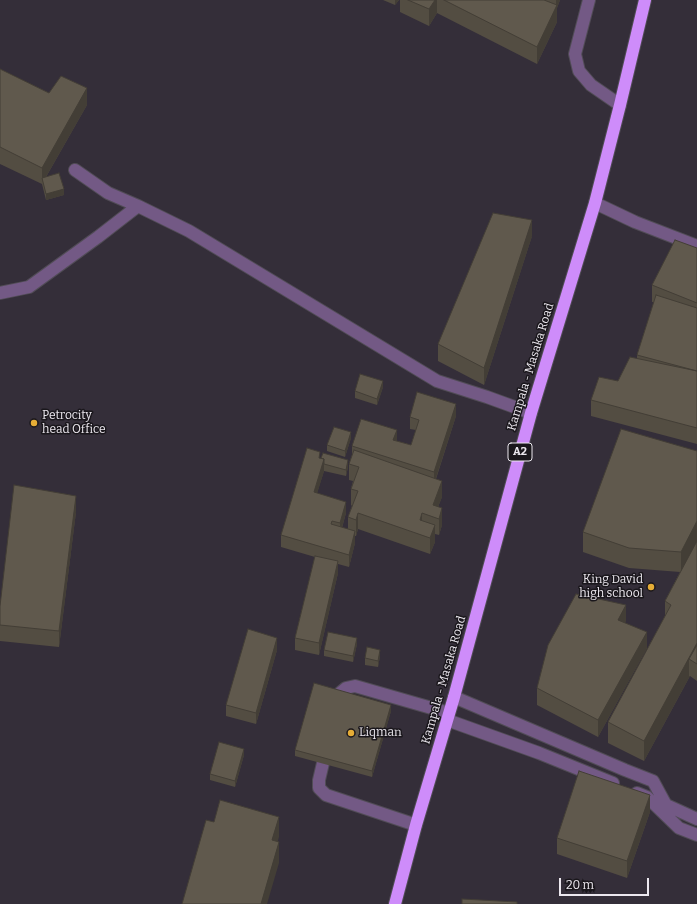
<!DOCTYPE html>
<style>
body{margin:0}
#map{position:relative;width:697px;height:904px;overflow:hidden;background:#342e39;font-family:Bitter,serif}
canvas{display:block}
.scale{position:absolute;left:559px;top:878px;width:90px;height:18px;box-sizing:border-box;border:2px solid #ece8ef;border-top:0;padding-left:5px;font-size:12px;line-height:14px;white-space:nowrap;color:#ece8ef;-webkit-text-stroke:3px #1a171c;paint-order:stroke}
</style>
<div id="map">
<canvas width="697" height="904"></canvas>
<div class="scale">20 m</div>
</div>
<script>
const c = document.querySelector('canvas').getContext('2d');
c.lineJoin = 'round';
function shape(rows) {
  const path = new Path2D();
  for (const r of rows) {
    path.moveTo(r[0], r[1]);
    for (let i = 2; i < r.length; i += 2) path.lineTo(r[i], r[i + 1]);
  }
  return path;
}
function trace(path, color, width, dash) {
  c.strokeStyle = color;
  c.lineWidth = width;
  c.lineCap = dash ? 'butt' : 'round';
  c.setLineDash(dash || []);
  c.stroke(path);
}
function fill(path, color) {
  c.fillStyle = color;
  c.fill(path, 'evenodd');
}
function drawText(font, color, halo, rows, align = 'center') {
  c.font = font + ' Bitter,serif';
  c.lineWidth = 3;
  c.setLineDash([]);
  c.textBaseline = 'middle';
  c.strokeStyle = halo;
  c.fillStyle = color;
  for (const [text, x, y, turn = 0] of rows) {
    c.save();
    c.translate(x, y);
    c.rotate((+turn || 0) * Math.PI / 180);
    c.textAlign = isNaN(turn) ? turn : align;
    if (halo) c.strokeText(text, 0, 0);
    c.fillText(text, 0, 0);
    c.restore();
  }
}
const minor = shape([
 [589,0,575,54,579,71,591,85,620,105],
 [75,170,108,193,138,206,189,231,437,381,487,397,531,413],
 [595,203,635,222,697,246],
 [0,293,29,287,98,237,138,206],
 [340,696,340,693,346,688,355,686,449,713],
 [454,697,625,770,653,781,666,805,697,819],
 [447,720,539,753,613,783],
 [323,763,319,780,319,788,326,795,416,825],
 [637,793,647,797,679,828,697,835]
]);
const highway = shape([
 [395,904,416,825,454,697,531,413,595,203,620,105,645,0]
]);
const wall = shape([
 [383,0,399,0,395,5],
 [400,0,560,0,557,8,557,22,537,64,437,13,429,26,400,12],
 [0,69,49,93,87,105,46,177,64,195,46,200,42,184,0,164],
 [532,236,484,385,438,361,438,344],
 [697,248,697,444,591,416,591,400,618,381,637,358,637,355,654,302,652,302,652,285],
 [383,387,377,405,355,398,355,391],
 [456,416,436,479,442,497,438,507,442,525,439,535,435,534,435,542,430,554,358,529,356,536,355,536,355,543,349,567,338,564,338,573,319,655,295,650,295,638,315,557,281,547,281,535,320,458,348,467,346,476,324,471,317,493,346,513,342,528,348,529,348,517,352,506,351,505,351,489,353,481,349,480,349,464,352,455,352,446,397,441,411,445,416,430,410,429,410,417],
 [351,438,345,457,327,451,327,445],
 [697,451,697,681,690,676,644,761,608,743,608,722,665,616,665,601,680,572,629,568,583,552,583,532],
 [76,512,59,647,0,641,0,606],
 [626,621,625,623,647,648,598,737,537,705,537,688],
 [357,644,353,662,324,656,324,650],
 [277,650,256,724,226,716,226,705],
 [380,656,378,667,365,665,365,658],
 [391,711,372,777,295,756,295,750],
 [244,755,235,787,210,780,210,774],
 [650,812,627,878,557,854,557,838]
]);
const shadedWall = shape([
 [395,0,399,0,395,5],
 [435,0,437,0,437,13,429,26,429,9],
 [556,0,560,0,557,8,557,22,537,64,537,47,556,7],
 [87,88,87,105,43,182,42,178,42,168],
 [64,189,64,195,46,200,46,194],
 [532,220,532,236,484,385,484,368],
 [383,381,383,387,377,405,377,399],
 [456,404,456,416,434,484,434,472],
 [397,430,397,442,393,440],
 [351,432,351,438,345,457,345,451],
 [324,459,324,471,314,504,314,492],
 [348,460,348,467,346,476,346,470],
 [442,481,442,497,434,517,433,505],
 [76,496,76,512,59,647,59,631],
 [346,502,346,513,340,534,340,523],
 [442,508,442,525,439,535,439,519],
 [358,513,358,529,356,536,356,520],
 [422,513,422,529,420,520],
 [697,521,697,542,681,572,681,552],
 [435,525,435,542,430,554,430,538],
 [355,531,355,543,349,567,349,555],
 [338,561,338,573,319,655,319,643],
 [626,605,626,621,618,636,618,620],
 [647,632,647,648,598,737,598,720],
 [277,638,277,650,256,724,256,713],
 [357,638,357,644,353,662,353,656],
 [697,643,697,663,689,659,689,676,690,676,644,761,644,741],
 [380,650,380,656,378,667,378,661],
 [391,705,391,711,372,777,372,771],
 [244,749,244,755,235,787,235,781],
 [650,795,650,812,627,878,627,861],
 [279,817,279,837,272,860,272,840],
 [279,842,279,863,267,904,261,904]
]);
const building = shape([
 [408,0,435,0,429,9,408,0],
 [444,0,544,0,557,5,537,47,444,0],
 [0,69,49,93,61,76,87,88,42,168,0,147,0,69],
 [59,173,64,189,46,194,42,178,59,173],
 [493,213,532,220,484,368,438,344,493,213],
 [675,240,697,248,697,303,652,285,675,240],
 [656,295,697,308,697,371,637,355,656,295],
 [630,357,697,371,697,428,591,400,599,377,618,381,630,357],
 [360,374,383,381,377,399,355,391,360,374],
 [417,392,456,404,434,472,352,446,361,419,397,430,393,440,411,445,419,420,410,417,417,392],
 [334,427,351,432,345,451,327,445,334,427],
 [621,429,697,451,697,521,681,552,629,548,583,532,621,429],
 [307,448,320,452,319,458,324,459,314,492,346,502,340,523,332,521,331,524,355,531,349,555,281,535,307,448],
 [354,450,442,481,433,505,442,508,439,519,422,513,420,520,435,525,430,538,358,513,356,520,348,517,358,491,351,489,359,467,349,464,354,450],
 [323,453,348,460,346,470,324,464,324,459,321,458,323,453],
 [14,485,76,496,59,631,0,625,0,606,14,485],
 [697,541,697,643,644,741,608,722,671,605,665,601,697,541],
 [315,556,338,561,319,643,295,638,315,556],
 [576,594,626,605,618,620,647,632,598,720,537,688,548,645,576,594],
 [248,629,277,638,256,713,226,705,248,629],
 [328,632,357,638,353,656,324,650,328,632],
 [697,645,697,664,689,659,697,645],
 [367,647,380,650,378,661,365,658,367,647],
 [314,683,391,705,372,771,295,750,314,683],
 [219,742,244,749,235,781,210,774,219,742],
 [579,771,650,795,627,861,557,838,579,771],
 [220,800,279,817,272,840,279,842,261,904,182,904,206,820,214,822,220,800],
 [462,899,517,902,517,904,462,904,462,899]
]);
const markers = [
 [34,423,4,"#e6ad36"],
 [651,587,4,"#e6ad36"],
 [351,733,4,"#e6ad36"]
];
const shields = [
 [520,452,24]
];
const shieldNames = [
 ["A2",520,452]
];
const streetNames = [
 ["Kampala - Masaka Road",531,367,-73],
 ["Kampala - Masaka Road",444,680,-74]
];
const poiNames = [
 ["Petrocity",42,416],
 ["head Office",42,430],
 ["King David",643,580,"right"],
 ["high school",643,594,"right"],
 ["Liqman",359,733]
];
trace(minor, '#514c56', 14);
trace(highway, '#514c56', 14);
trace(minor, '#735985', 12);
trace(highway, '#ce8cfa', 12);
fill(wall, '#534d42');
fill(shadedWall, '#433e36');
fill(building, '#60594d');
trace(building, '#433e36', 1);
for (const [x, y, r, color] of markers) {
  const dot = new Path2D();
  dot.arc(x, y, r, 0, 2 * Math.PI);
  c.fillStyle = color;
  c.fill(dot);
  trace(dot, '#1a171c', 1.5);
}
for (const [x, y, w] of shields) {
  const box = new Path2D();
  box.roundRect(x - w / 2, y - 9, w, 18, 3);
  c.fillStyle = '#1a171c';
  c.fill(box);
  trace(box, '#ece8ef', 1);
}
drawText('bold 11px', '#ece8ef', null, shieldNames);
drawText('12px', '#ece8ef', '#1a171c', streetNames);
drawText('12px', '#ece8ef', '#1a171c', poiNames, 'left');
</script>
